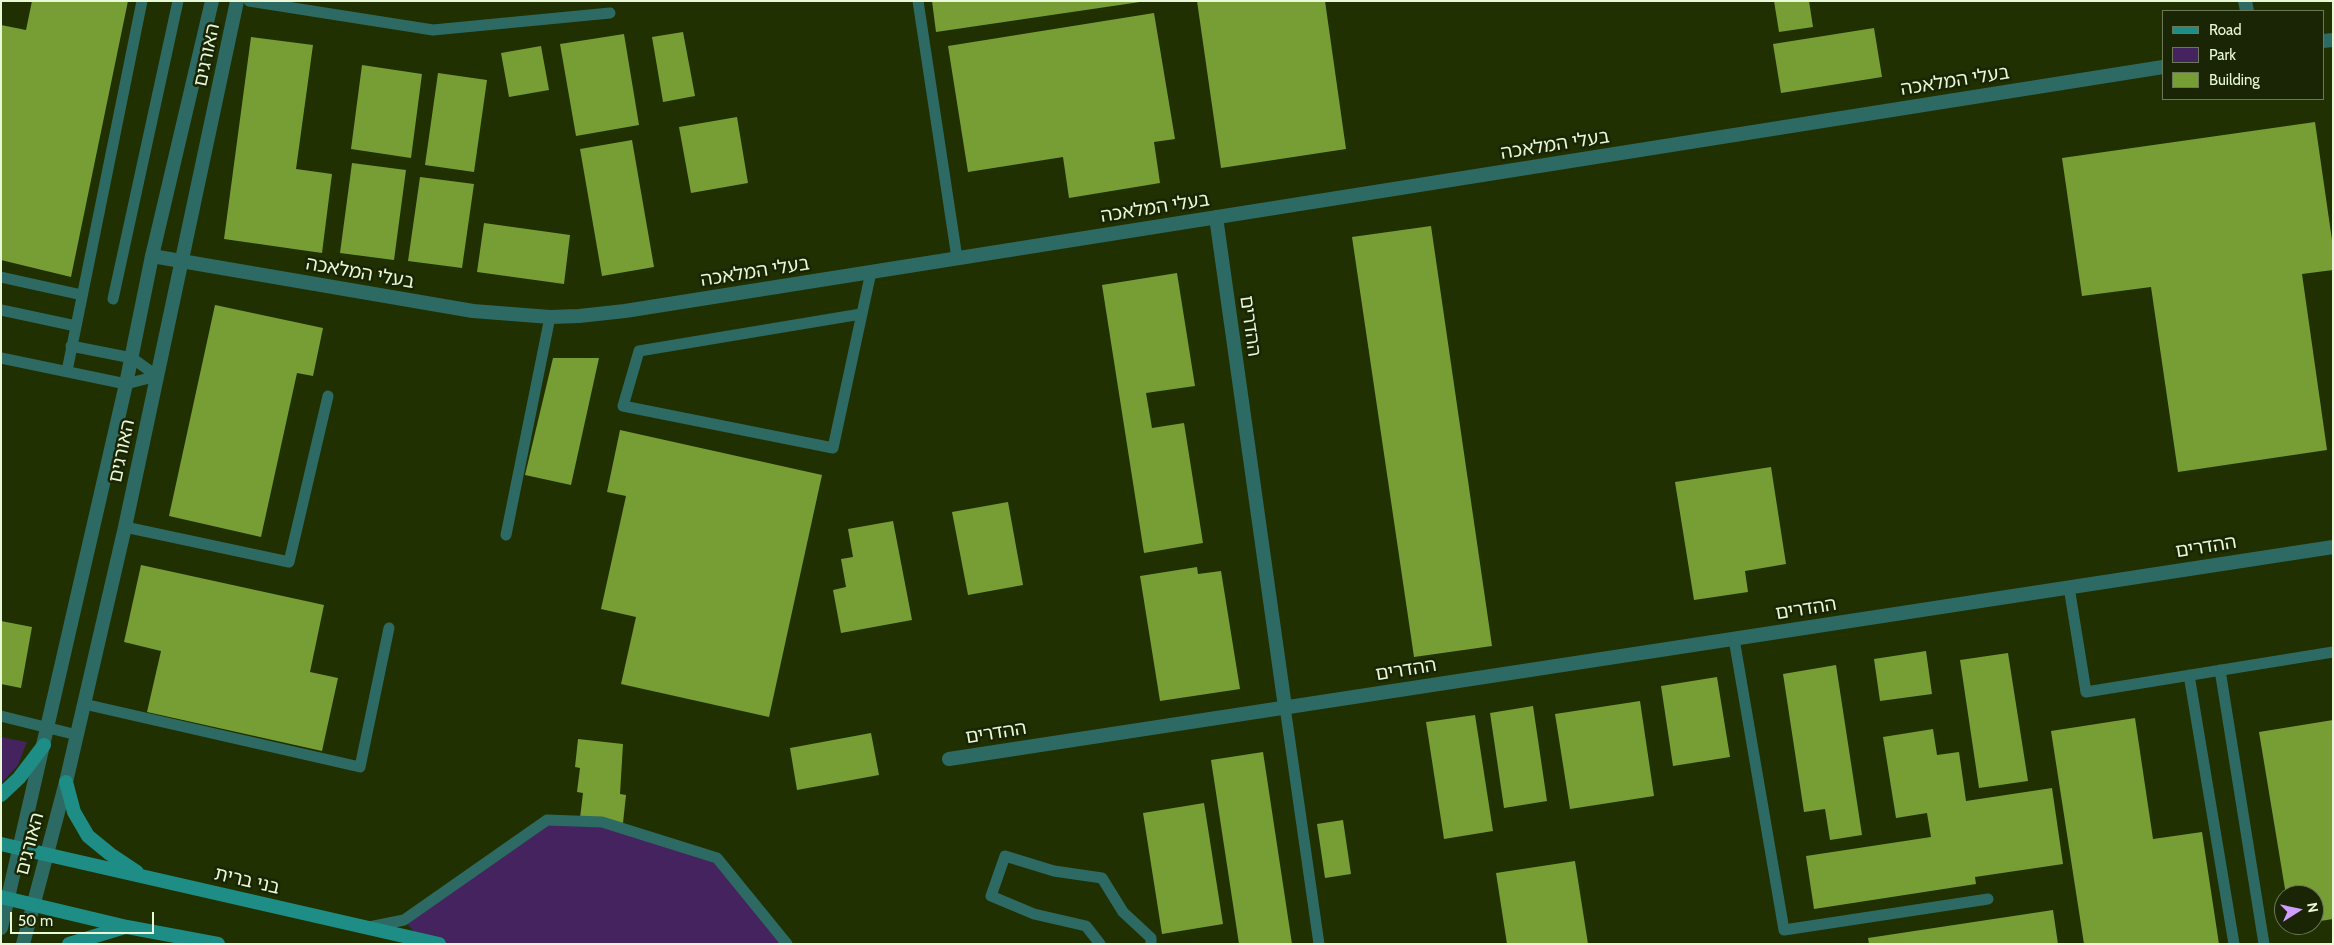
<!DOCTYPE html>
<meta charset="utf-8">
<style>
body{margin:0}
#map{position:relative;width:2334px;height:945px;overflow:hidden;background:#203000;font-family:Cabin,sans-serif}
canvas{display:block}
.frame{position:absolute;inset:0;border:2px solid #e9f8d7;pointer-events:none}
.legend{position:absolute;left:2162px;top:10px;width:162px;height:90px;box-sizing:border-box;background:#192504;border:1px solid #6c7958;margin:0;padding:6px 9px;list-style:none;font-size:15px;color:#e9f8d7}
.legend li{display:flex;align-items:center;gap:10px;height:25px}
.legend b{width:25px;border:1px solid #6c7958}
.north{position:absolute;left:2274px;top:885px;width:50px;height:50px;box-sizing:border-box;background:#192504;border:1px solid #6c7958;border-radius:50%;rotate:80deg;font-size:14px;font-weight:700;line-height:20px;text-align:center;color:#e9f8d7}
.north::after{content:'';display:block;margin:auto;width:18px;height:22px;background:#d09dff;clip-path:polygon(50% 0,100% 100%,50% 72%,0 100%)}
.scale{position:absolute;left:10px;top:912px;width:144px;height:22px;box-sizing:border-box;border:2px solid #e9f8d7;border-top:0;padding-left:6px;font-size:15px;line-height:18px;white-space:nowrap;color:#e9f8d7;-webkit-text-stroke:4px #192504;paint-order:stroke}
</style>
<div id="map">
<canvas width="2334" height="945"></canvas>
<div class="frame"></div>
<ul class="legend">
<li><b style="height:6px;background:#1e8d85"></b>Road</li>
<li><b style="height:14px;background:#44235e"></b>Park</li>
<li><b style="height:14px;background:#779e35"></b>Building</li>
</ul>
<div class="north">N</div>
<div class="scale">50 m</div>
</div>
<script>
const c = document.querySelector('canvas').getContext('2d');
c.lineJoin = 'round';
function fill(path, color) {
  c.fillStyle = color;
  c.fill(path, 'evenodd');
}
function shape(rows) {
  const path = new Path2D();
  for (const r of rows) {
    path.moveTo(r[0], r[1]);
    for (let i = 2; i < r.length; i += 2) path.lineTo(r[i], r[i + 1]);
  }
  return path;
}
function trace(path, color, width, dash) {
  c.strokeStyle = color;
  c.lineWidth = width;
  c.lineCap = dash ? 'butt' : 'round';
  c.setLineDash(dash || []);
  c.stroke(path);
}
function drawText(font, color, halo, rows, align = 'center') {
  c.font = font + ' Cabin,"Noto Sans Hebrew",sans-serif';
  c.lineWidth = 5;
  c.setLineDash([]);
  c.textBaseline = 'middle';
  c.strokeStyle = halo;
  c.fillStyle = color;
  for (const [text, x, y, turn = 0] of rows) {
    c.save();
    c.translate(x, y);
    c.rotate((+turn || 0) * Math.PI / 180);
    c.textAlign = isNaN(turn) ? turn : align;
    if (halo) c.strokeText(text, 0, 0);
    c.fillText(text, 0, 0);
    c.restore();
  }
}
const green = shape([
 [1,737,27,742,18,765,1,784],
 [547,820,602,822,717,858,787,944,439,944,421,940,404,920]
]);
const building = shape([
 [32,1,128,1,71,277,1,260,1,25,26,30],
 [932,1,1140,1,1140,2,936,32],
 [1197,1,1325,1,1346,149,1221,168],
 [1774,1,1809,1,1813,27,1779,32],
 [1154,13,1175,139,1154,142,1160,183,1069,198,1063,157,968,172,948,46],
 [1874,28,1882,77,1781,93,1773,44],
 [683,32,695,96,663,102,652,37],
 [624,34,639,125,576,136,560,44],
 [251,37,313,45,296,169,332,174,322,253,224,239],
 [541,46,549,90,509,97,501,53],
 [362,65,422,74,411,158,351,149],
 [438,73,487,80,474,172,425,165],
 [737,117,748,183,691,193,679,127],
 [2315,122,2333,247,2333,270,2302,274,2327,450,2178,472,2151,287,2082,296,2062,158],
 [632,140,654,267,602,276,580,149],
 [352,163,406,170,394,260,340,253],
 [420,177,474,184,462,268,408,261],
 [484,223,570,235,564,284,477,272],
 [1431,226,1492,646,1414,657,1352,237],
 [1177,273,1195,386,1146,393,1152,428,1184,423,1203,543,1144,553,1102,285],
 [215,305,323,328,313,376,297,373,261,537,169,516],
 [553,358,599,358,571,485,525,475],
 [620,430,822,475,769,717,621,684,636,617,601,609,626,496,607,492],
 [1771,467,1786,564,1745,571,1748,592,1694,600,1675,482],
 [1008,502,1023,585,968,595,952,512],
 [893,521,912,620,841,633,833,590,846,587,841,559,853,557,848,529],
 [141,565,324,605,310,672,338,678,322,751,147,712,161,651,124,642],
 [1197,567,1198,574,1221,571,1240,689,1160,701,1140,576],
 [1,621,32,627,21,688,1,684],
 [1926,651,1932,694,1880,701,1874,659],
 [2008,653,2028,781,1979,788,1960,660],
 [1836,665,1862,835,1830,840,1825,809,1804,812,1783,674],
 [1717,677,1730,757,1673,766,1661,686],
 [1640,701,1654,796,1570,809,1555,714],
 [1533,706,1547,801,1504,808,1490,713],
 [1475,715,1493,831,1444,839,1426,722],
 [2135,718,2153,839,2202,832,2219,944,2084,944,2051,731],
 [2333,720,2333,919,2314,922,2314,895,2286,895,2259,732],
 [1933,729,1937,755,1959,752,1966,801,2052,788,2063,864,1975,877,1976,884,1814,909,1806,856,1931,837,1927,813,1896,818,1883,737],
 [871,733,879,775,797,790,790,748],
 [578,739,623,744,620,794,626,795,623,823,580,818,583,793,577,792,580,768,575,767],
 [1263,752,1292,944,1239,944,1211,760],
 [1204,803,1223,924,1162,934,1143,813],
 [1343,820,1351,874,1325,878,1317,824],
 [1575,861,1588,944,1507,944,1496,873],
 [2053,910,2058,944,1869,944,1868,938]
]);
const service = shape([
 [249,1,433,30,610,13],
 [918,1,957,258],
 [1,277,82,295],
 [113,299,178,1],
 [1,310,76,326],
 [861,314,639,351,623,406,833,448,871,272],
 [71,346,132,358,157,376],
 [1,358,126,384,157,376],
 [67,371,142,1],
 [125,527,289,562,328,396],
 [506,535,550,317],
 [2069,587,2086,692,2333,652],
 [1734,639,1784,930,1988,899],
 [2220,670,2264,944],
 [2189,675,2234,944],
 [84,704,360,767,389,628],
 [1285,707,1319,944],
 [1,716,77,735],
 [369,927,404,920,547,820,602,822,717,858,787,944],
 [1100,944,1086,926,1034,914,991,896,1005,856,1054,871,1102,878,1123,912,1151,938,1151,944]
]);
const minor = shape([
 [2245,1,2247,11],
 [2323,41,2333,40],
 [1216,217,1285,707],
 [152,256,473,311,550,317,579,316,625,311,2163,67],
 [949,759,2333,547]
]);
const tertiary = shape([
 [1,928,126,384,152,256,212,1],
 [23,944,66,782,125,527,237,1]
]);
const secondary = shape([
 [66,782,74,812,88,836,110,854,137,872],
 [1,795,19,778,44,745],
 [1,844,439,944],
 [1,897,127,927,218,944],
 [69,944,125,927]
]);
const streetNames = [
 ["האורגים",207,55,-78],
 ["בעלי המלאכה",1955,81,-9],
 ["בעלי המלאכה",1555,145,-9],
 ["בעלי המלאכה",1155,208,-9],
 ["בעלי המלאכה",755,272,-9],
 ["בעלי המלאכה",360,273,10],
 ["ההדרים",1250,326,82],
 ["האורגים",122,451,-78],
 ["ההדרים",2206,547,-9],
 ["ההדרים",1806,609,-9],
 ["ההדרים",1406,670,-9],
 ["ההדרים",996,733,-9],
 ["האורגים",30,844,-75],
 ["בני ברית",247,881,13]
];
fill(green, '#44235e');
fill(building, '#779e35');
trace(service, '#2e6a64', 11);
trace(minor, '#2e6a64', 14);
trace(tertiary, '#2e6a64', 14);
trace(secondary, '#1e8d85', 14);
drawText('19px', '#e9f8d7', '#192504', streetNames);
</script>
